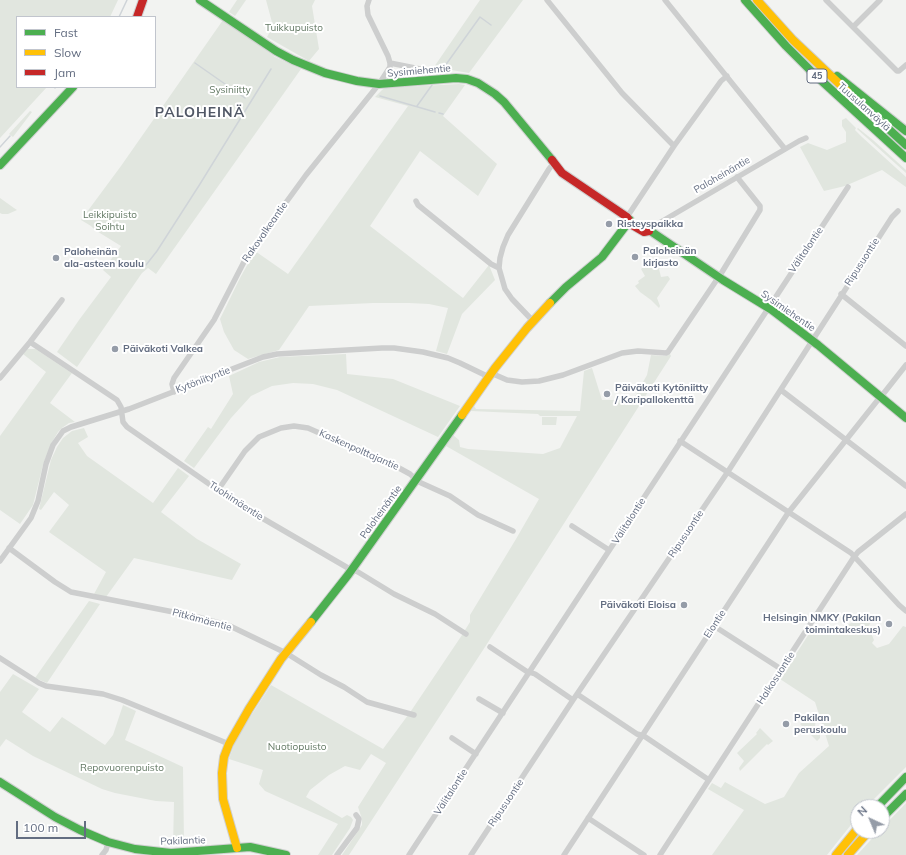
<!DOCTYPE html>
<meta charset="utf-8">
<style>
body{margin:0}
#map{position:relative;width:906px;height:855px;overflow:hidden;background:#f2f3f1;font-family:Mulish,sans-serif}
canvas{display:block}
.legend{position:absolute;left:16px;top:16px;width:140px;height:72px;box-sizing:border-box;background:#fff;border:1px solid #c1c5cd;margin:0;padding:5px 7px;list-style:none;font-size:12px;color:#636d81}
.legend li{display:flex;align-items:center;gap:8px;height:20px}
.legend b{width:20px;border:1px solid #c1c5cd}
.north{position:absolute;left:850px;top:799px;width:40px;height:40px;box-sizing:border-box;background:#fff;border:1px solid #c1c5cd;border-radius:50%;rotate:316deg;font-size:11px;font-weight:700;line-height:16px;text-align:center;color:#636d81}
.north::after{content:'';display:block;margin:auto;width:14px;height:18px;background:#959ca8;clip-path:polygon(50% 0,100% 100%,50% 72%,0 100%)}
.scale{position:absolute;left:16px;top:821px;width:70px;height:18px;box-sizing:border-box;border:2px solid #636d81;border-top:0;padding-left:5px;font-size:12px;line-height:14px;white-space:nowrap;color:#636d81;-webkit-text-stroke:3px #fff;paint-order:stroke}
</style>
<div id="map">
<canvas width="906" height="855"></canvas>
<ul class="legend">
<li><b style="height:5px;background:#4caf50"></b>Fast</li>
<li><b style="height:5px;background:#ffc107"></b>Slow</li>
<li><b style="height:5px;background:#c62828"></b>Jam</li>
</ul>
<div class="north">N</div>
<div class="scale">100 m</div>
</div>
<script>
const c = document.querySelector('canvas').getContext('2d');
c.lineJoin = 'round';
function fill(path, color) {
  c.fillStyle = color;
  c.fill(path, 'evenodd');
}
function shape(rows) {
  const path = new Path2D();
  for (const r of rows) {
    path.moveTo(r[0], r[1]);
    for (let i = 2; i < r.length; i += 2) path.lineTo(r[i], r[i + 1]);
  }
  return path;
}
function trace(path, color, width, dash) {
  c.strokeStyle = color;
  c.lineWidth = width;
  c.lineCap = dash ? 'butt' : 'round';
  c.setLineDash(dash || []);
  c.stroke(path);
}
function drawText(font, color, halo, rows, align = 'center') {
  c.font = font + ' Mulish,sans-serif';
  c.lineWidth = 4;
  c.setLineDash([]);
  c.textBaseline = 'middle';
  c.strokeStyle = halo;
  c.fillStyle = color;
  for (const [text, x, y, turn = 0] of rows) {
    c.save();
    c.translate(x, y);
    c.rotate((+turn || 0) * Math.PI / 180);
    c.textAlign = isNaN(turn) ? turn : align;
    if (halo) c.strokeText(text, 0, 0);
    c.fillText(text, 0, 0);
    c.restore();
  }
}
const green = shape([
 [0,0,118,0,110,17,17,17,17,87,47,87,0,138],
 [237,0,246,0,235,16,229,12],
 [266,0,315,0,312,6,319,49,309,61,267,37,273,26],
 [480,0,523,0,469,73,434,67],
 [223,20,250,38,275,57,301,69,156,274,148,268,142,273,77,367,57,352,79,320,111,277,103,270,121,246,95,230,91,226,81,220,121,166],
 [459,84,465,85,443,116,497,164,478,196,420,151,370,226,463,298,489,265,495,280,462,314,447,354,436,351,448,308,429,304,409,303,373,303,309,306,279,350,248,359,234,350,224,332,220,319,240,278,255,251,288,274,408,106,375,97,382,90,385,88],
 [30,111,32,112,13,137,9,134],
 [846,118,856,128,855,130,862,137,906,177,906,187,882,170,845,186,824,191,800,147,808,143,827,150,846,142,846,132,842,126,842,120],
 [858,128,873,140,906,170,906,173,857,129],
 [0,198,14,208,17,210,8,214,2,214,0,213],
 [654,259,664,264,659,269,661,277,668,276,670,279,657,298,660,306,659,308,651,300,640,292,635,286,639,283,638,281,645,276,641,269],
 [27,349,36,349,72,373,50,403,75,422,69,423,62,428,58,432,52,442,43,465,33,505,20,524,0,510,0,436,46,372,23,354],
 [346,354,347,374,393,379,460,406,438,437,337,390,313,384,293,383,272,386,251,396,231,418,194,468,184,461,208,427,211,429,233,394,229,376,259,362,280,357],
 [670,354,671,356,485,647,349,855,342,855,362,825,362,819,358,807,386,763,371,754,360,770,345,766,329,775,310,790,306,797,342,818,347,815,351,817,353,820,350,828,332,855,318,855,338,824,265,791,259,784,263,770,229,759,236,739,271,685,383,749,411,711,462,635,470,622,470,615,516,539,539,499,446,446,453,435,459,440,460,447,468,449,543,454,560,448,577,416,540,416,538,414,471,411,474,406,476,409,580,411,584,371,592,368,602,400,633,400,647,375,651,355,665,356],
 [542,417,557,417,556,425,542,425],
 [84,428,88,437,78,443,87,456,153,503,178,468,189,476,161,512,197,539,241,564,232,580,134,558,106,597,94,594,106,572,49,532,69,505,54,492,41,510,39,509,51,460,57,447,63,438,72,431],
 [89,601,100,604,47,683,35,678],
 [862,613,870,618,871,622,867,629,871,633,874,640,872,643,877,648,889,644,903,626,906,627,906,767,866,807,858,807,858,816,827,855,712,855,744,810,708,789,712,783,721,788,725,782,765,804,784,797,799,773,829,746,815,702,780,679,814,626,827,634,834,629,857,621],
 [13,674,39,689,22,712,50,732,62,717,105,745,113,735,123,705,136,711,125,740,183,767,184,843,173,846,174,802,156,801,115,793,102,789,33,756,6,739,0,747,0,692],
 [813,712,816,714,815,727,820,734,820,738,817,741,800,724],
 [760,728,773,741,768,745,767,744,740,771,739,768,744,761,737,753,757,734,756,733],
 [906,803,906,855,857,855,879,831,882,831,882,828]
]);
const stream = shape([
 [119,17,127,0],
 [195,63,245,98],
 [442,70,480,17,491,25],
 [55,88,55,87],
 [380,96,435,112],
 [417,106,432,85],
 [439,113,443,114],
 [0,147,10,136],
 [146,265,157,251,200,184,271,69]
]);
const street = shape([
 [547,0,622,93,674,146],
 [665,0,785,149],
 [826,0,897,71,899,71,906,65],
 [853,27,880,0],
 [390,63,425,70,431,70],
 [416,201,418,205,491,264,499,268],
 [627,217,674,146,721,81,727,76],
 [649,231,654,226,799,141,806,138],
 [841,294,906,346],
 [533,321,512,299,505,289,499,268,500,258,503,247,508,235,549,169,553,164],
 [30,342,117,400,121,407,123,422,127,427,238,504,348,568,358,572,394,594,435,614,466,634],
 [491,373,507,380,522,382,539,381,563,375,622,353,638,351,666,353,668,352,722,272,760,210,760,206,737,177],
 [0,378,30,342,62,300],
 [781,390,906,486],
 [174,392,172,384,174,378,214,320,247,256,306,175,379,84,390,67,390,63,388,56,368,15,367,6,369,0],
 [880,398,906,365],
 [680,441,851,553,899,605,906,611],
 [218,490,245,451,259,437,281,428,294,426,308,428,399,468,410,474,419,482,450,496,478,515,513,531],
 [572,526,609,550],
 [9,548,55,582,71,592,194,616,230,626,286,653,321,675,344,687,367,702,414,715],
 [0,561,31,518,38,501,46,464,53,445,63,431,71,427,129,409,263,357,277,354,382,348,394,348,423,352,448,358,460,363,489,377],
 [714,626,781,669],
 [490,647,526,671,535,674,573,700],
 [0,658,39,683,46,686,103,694,122,700,229,744],
 [577,694,637,734,644,736,709,780],
 [479,699,503,713],
 [452,738,476,754],
 [588,818,644,855],
 [102,855,106,850,108,842],
 [337,855,357,828,359,819,356,815],
 [409,855,848,187],
 [471,855,573,700,727,473,892,217,898,211],
 [564,855,788,513,877,401],
 [660,855,854,557,858,552,906,514]
]);
const fast = shape([
 [200,0,276,51,293,60,325,73,357,81,379,84,456,78,467,79,478,83,495,94,504,102,552,160],
 [745,0,786,46,813,73,906,158],
 [837,76,906,131],
 [847,91,906,145],
 [0,165,73,87],
 [646,228,723,280,772,310,818,345,906,418],
 [550,303,566,287,602,257,630,220],
 [311,622,348,575,462,415],
 [0,782,55,817,80,830,108,842,135,849,171,853,250,847,286,855],
 [877,807,906,777],
 [882,818,906,794]
]);
const slow = shape([
 [757,0,793,40,847,91],
 [462,415,495,368,527,328,550,303],
 [237,848,223,799,222,773,224,757,229,744,249,709,281,659,311,622],
 [836,855,858,828],
 [848,855,869,831]
]);
const jam = shape([
 [137,17,143,0],
 [552,160,562,173,627,217,632,225,644,232,649,231]
]);
const markers = [
 [609,224,4,"#959ca8"],
 [635,257,4,"#959ca8"],
 [56,258,4,"#959ca8"],
 [115,349,4,"#959ca8"],
 [607,394,4,"#959ca8"],
 [684,605,4,"#959ca8"],
 [889,624,4,"#959ca8"],
 [786,724,4,"#959ca8"]
];
const shields = [
 [817,76,20]
];
const shieldNames = [
 ["45",817,76]
];
const parkNames = [
 ["Tuikkupuisto",294,28],
 ["Sysiniitty",230,90],
 ["Leikkipuisto",110,215],
 ["Soihtu",110,227],
 ["Nuotiopuisto",297,747],
 ["Repovuorenpuisto",122,768]
];
const streetNames = [
 ["Sysimiehentie",419,71,-5],
 ["Tuusulanväylä",864,107,42],
 ["Paloheinäntie",722,175,-30],
 ["Rakovalkeantie",265,232,-55],
 ["Välitalontie",806,250,-56],
 ["Ripusuontie",862,262,-57],
 ["Sysimiehentie",788,311,35],
 ["Kytöniityntie",203,380,-21],
 ["Kaskenpolttajantie",359,450,24],
 ["Tuohimäentie",236,501,33],
 ["Paloheinäntie",381,512,-54],
 ["Välitalontie",629,521,-57],
 ["Ripusuontie",686,534,-56],
 ["Pitkämäentie",202,620,15],
 ["Elontie",715,624,-57],
 ["Halkosuontie",776,678,-57],
 ["Välitalontie",451,792,-57],
 ["Ripusuontie",506,803,-56],
 ["Pakilantie",183,841,-2]
];
const poiNames = [
 ["Risteyspaikka",617,224],
 ["Paloheinän",643,251],
 ["kirjasto",643,263],
 ["Paloheinän",64,252],
 ["ala-asteen koulu",64,264],
 ["Päiväkoti Valkea",123,349],
 ["Päiväkoti Kytöniitty",615,388],
 ["/ Koripallokenttä",615,400],
 ["Päiväkoti Eloisa",676,605,"right"],
 ["Helsingin NMKY (Pakilan",881,618,"right"],
 ["toimintakeskus)",881,630,"right"],
 ["Pakilan",794,718],
 ["peruskoulu",794,730]
];
const districtNames = [
 ["PALOHEINÄ",200,113]
];
fill(green, '#e1e6df');
trace(stream, '#cfd4d8', 1.5);
trace(fast, '#cfd0d0', 10);
trace(slow, '#cfd0d0', 10);
trace(jam, '#cfd0d0', 10);
trace(street, '#cdcece', 5.5);
trace(fast, '#4caf50', 8);
trace(slow, '#ffc107', 8);
trace(jam, '#c62828', 8);
for (const [x, y, r, color] of markers) {
  const dot = new Path2D();
  dot.arc(x, y, r, 0, 2 * Math.PI);
  c.fillStyle = color;
  c.fill(dot);
  trace(dot, '#fff', 1.5);
}
for (const [x, y, w] of shields) {
  const box = new Path2D();
  box.roundRect(x - w / 2, y - 7, w, 14, 3);
  c.fillStyle = '#fff';
  c.fill(box);
  trace(box, '#636d81', 1);
}
drawText('bold 9px', '#636d81', null, shieldNames);
drawText('10px', '#627863', '#fff', parkNames);
drawText('10px', '#636d81', '#fff', streetNames);
drawText('bold 10px', '#636d81', '#fff', poiNames, 'left');
c.letterSpacing = '1px';
drawText('bold 14px', '#515866', '#fff', districtNames);
c.letterSpacing = '0px';
</script>
